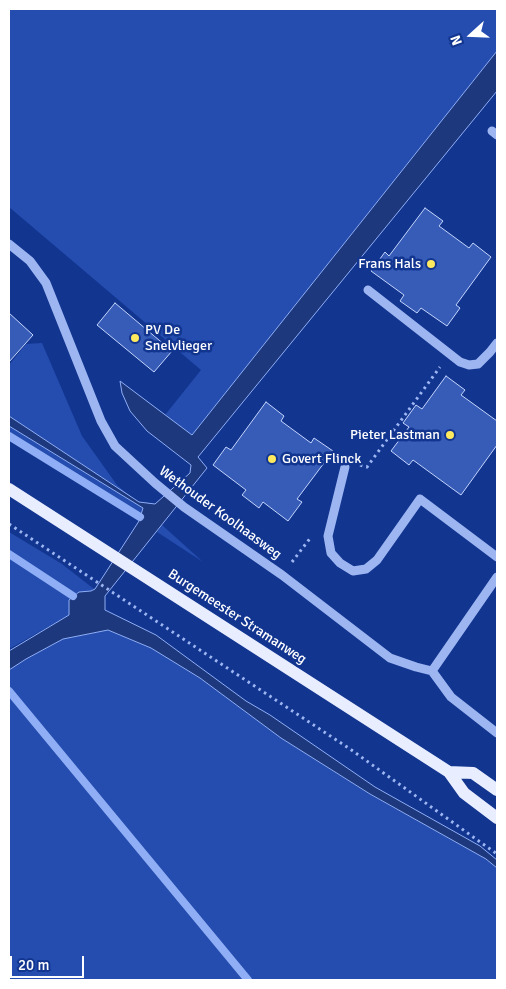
<!DOCTYPE html>
<style>
body{margin:0}
#map{position:relative;width:506px;height:989px;overflow:hidden;background:#123590;font-family:Signika,sans-serif}
canvas{display:block}
.frame{position:absolute;inset:0;border:10px solid #fff;pointer-events:none}
.north{position:absolute;left:446px;top:10px;width:50px;height:50px;-webkit-text-stroke:4px #123590;paint-order:stroke;rotate:250deg;font-size:14px;font-weight:700;line-height:20px;text-align:center;color:#fff}
.north::after{content:'';display:block;margin:auto;width:18px;height:22px;background:#fff;clip-path:polygon(50% 0,100% 100%,50% 72%,0 100%)}
.scale{position:absolute;left:10px;top:956px;width:74px;height:22px;box-sizing:border-box;border:2px solid #fff;border-top:0;padding-left:6px;font-size:15px;line-height:18px;white-space:nowrap;color:#fff;-webkit-text-stroke:4px #123590;paint-order:stroke}
</style>
<div id="map">
<canvas width="506" height="989"></canvas>
<div class="frame"></div>
<div class="north">N</div>
<div class="scale">20 m</div>
</div>
<script>
const c = document.querySelector('canvas').getContext('2d');
c.lineJoin = 'round';
function fill(path, color) {
  c.fillStyle = color;
  c.fill(path, 'evenodd');
}
function shape(rows) {
  const path = new Path2D();
  for (const r of rows) {
    path.moveTo(r[0], r[1]);
    for (let i = 2; i < r.length; i += 2) path.lineTo(r[i], r[i + 1]);
  }
  return path;
}
function trace(path, color, width, dash) {
  c.strokeStyle = color;
  c.lineWidth = width;
  c.lineCap = dash ? 'butt' : 'round';
  c.setLineDash(dash || []);
  c.stroke(path);
}
function drawText(font, color, halo, rows, align = 'center') {
  c.font = font + ' Signika,sans-serif';
  c.lineWidth = 5;
  c.setLineDash([]);
  c.textBaseline = 'middle';
  c.strokeStyle = halo;
  c.fillStyle = color;
  for (const [text, x, y, turn = 0] of rows) {
    c.save();
    c.translate(x, y);
    c.rotate((+turn || 0) * Math.PI / 180);
    c.textAlign = isNaN(turn) ? turn : align;
    if (halo) c.strokeText(text, 0, 0);
    c.fillText(text, 0, 0);
    c.restore();
  }
}
const green = shape([
 [9,9,497,9,497,51,192,435,165,415,201,370,9,207],
 [42,343,82,436,117,485,131,497,9,416,9,365,26,344],
 [9,426,143,508,139,521,9,438],
 [162,525,203,562,157,532],
 [9,532,62,564,94,589,91,591,79,592,69,600,69,615,9,649],
 [108,630,151,648,200,678,281,738,369,794,486,859,497,868,497,980,9,980,9,670,26,659,63,639]
]);
const water = shape([
 [497,51,497,91,198,457,207,468,105,596,105,610,156,635,246,701,270,715,375,787,480,846,497,860,497,868,486,859,370,794,281,738,200,678,151,648,108,630,63,639,26,659,9,670,9,651,69,615,69,600,79,592,91,591,95,589,139,521,143,508,9,426,9,416,139,502,155,504,190,473,191,465,147,431,130,411,122,393,120,381,192,435,497,51]
]);
const stream = shape([
 [9,436,140,517],
 [9,554,73,596],
 [9,691,248,980]
]);
const building = shape([
 [425,208,443,221,439,226,469,248,473,243,491,257,456,305,460,308,447,326,421,308,417,313,400,301,404,295,371,271,385,252,389,256,425,208],
 [115,303,172,351,154,372,97,325,115,303],
 [9,313,33,335,9,362,9,313],
 [446,376,465,390,461,395,497,421,497,445,461,495,413,460,409,465,391,451,409,427,403,423,416,405,422,409,446,376],
 [266,402,284,416,281,421,311,443,314,438,333,451,297,499,302,502,288,521,263,502,259,508,242,495,246,490,213,465,226,447,231,450,266,402]
]);
const path = shape([
 [360,465,367,467,440,367],
 [9,524,350,749,497,854],
 [292,562,311,537]
]);
const minor = shape([
 [492,131,497,135],
 [9,244,30,261,46,283,101,421,115,446,155,483,184,507,282,575,390,658,416,667,432,671],
 [368,290,460,362,469,365,478,364,490,352,497,343],
 [345,467,328,536,331,553,340,563,353,571,366,569,377,560,420,499,497,557],
 [432,671,497,577],
 [432,671,451,697,497,733]
]);
const major = shape([
 [9,489,449,772,464,793,497,818],
 [449,772,473,773,497,790]
]);
const markers = [
 [431,264,5,"#ffe95e"],
 [135,338,5,"#ffe95e"],
 [450,435,5,"#ffe95e"],
 [272,459,5,"#ffe95e"]
];
const poiNames = [
 ["Frans Hals",421,264],
 ["PV De",145,330,"left"],
 ["Snelvlieger",145,346,"left"],
 ["Pieter Lastman",440,435],
 ["Govert Flinck",282,459,"left"]
];
const streetNames = [
 ["Wethouder Koolhaasweg",220,513,36],
 ["Burgemeester Stramanweg",237,617,33]
];
fill(green, '#244daf');
fill(water, '#1e387d');
trace(water, '#8faef5', 1);
trace(stream, '#8faef5', 8);
fill(building, '#365cb7');
trace(building, '#c4d5fd', 1);
trace(path, '#9db6f2', 3, [2.5, 4]);
trace(minor, '#9db6f2', 9);
trace(major, '#e8edff', 12);
for (const [x, y, r, color] of markers) {
  const dot = new Path2D();
  dot.arc(x, y, r, 0, 2 * Math.PI);
  c.fillStyle = color;
  c.fill(dot);
  trace(dot, '#123590', 2);
}
drawText('14px', '#fff', '#123590', poiNames, 'right');
drawText('14px', '#fff', '#123590', streetNames);
</script>
